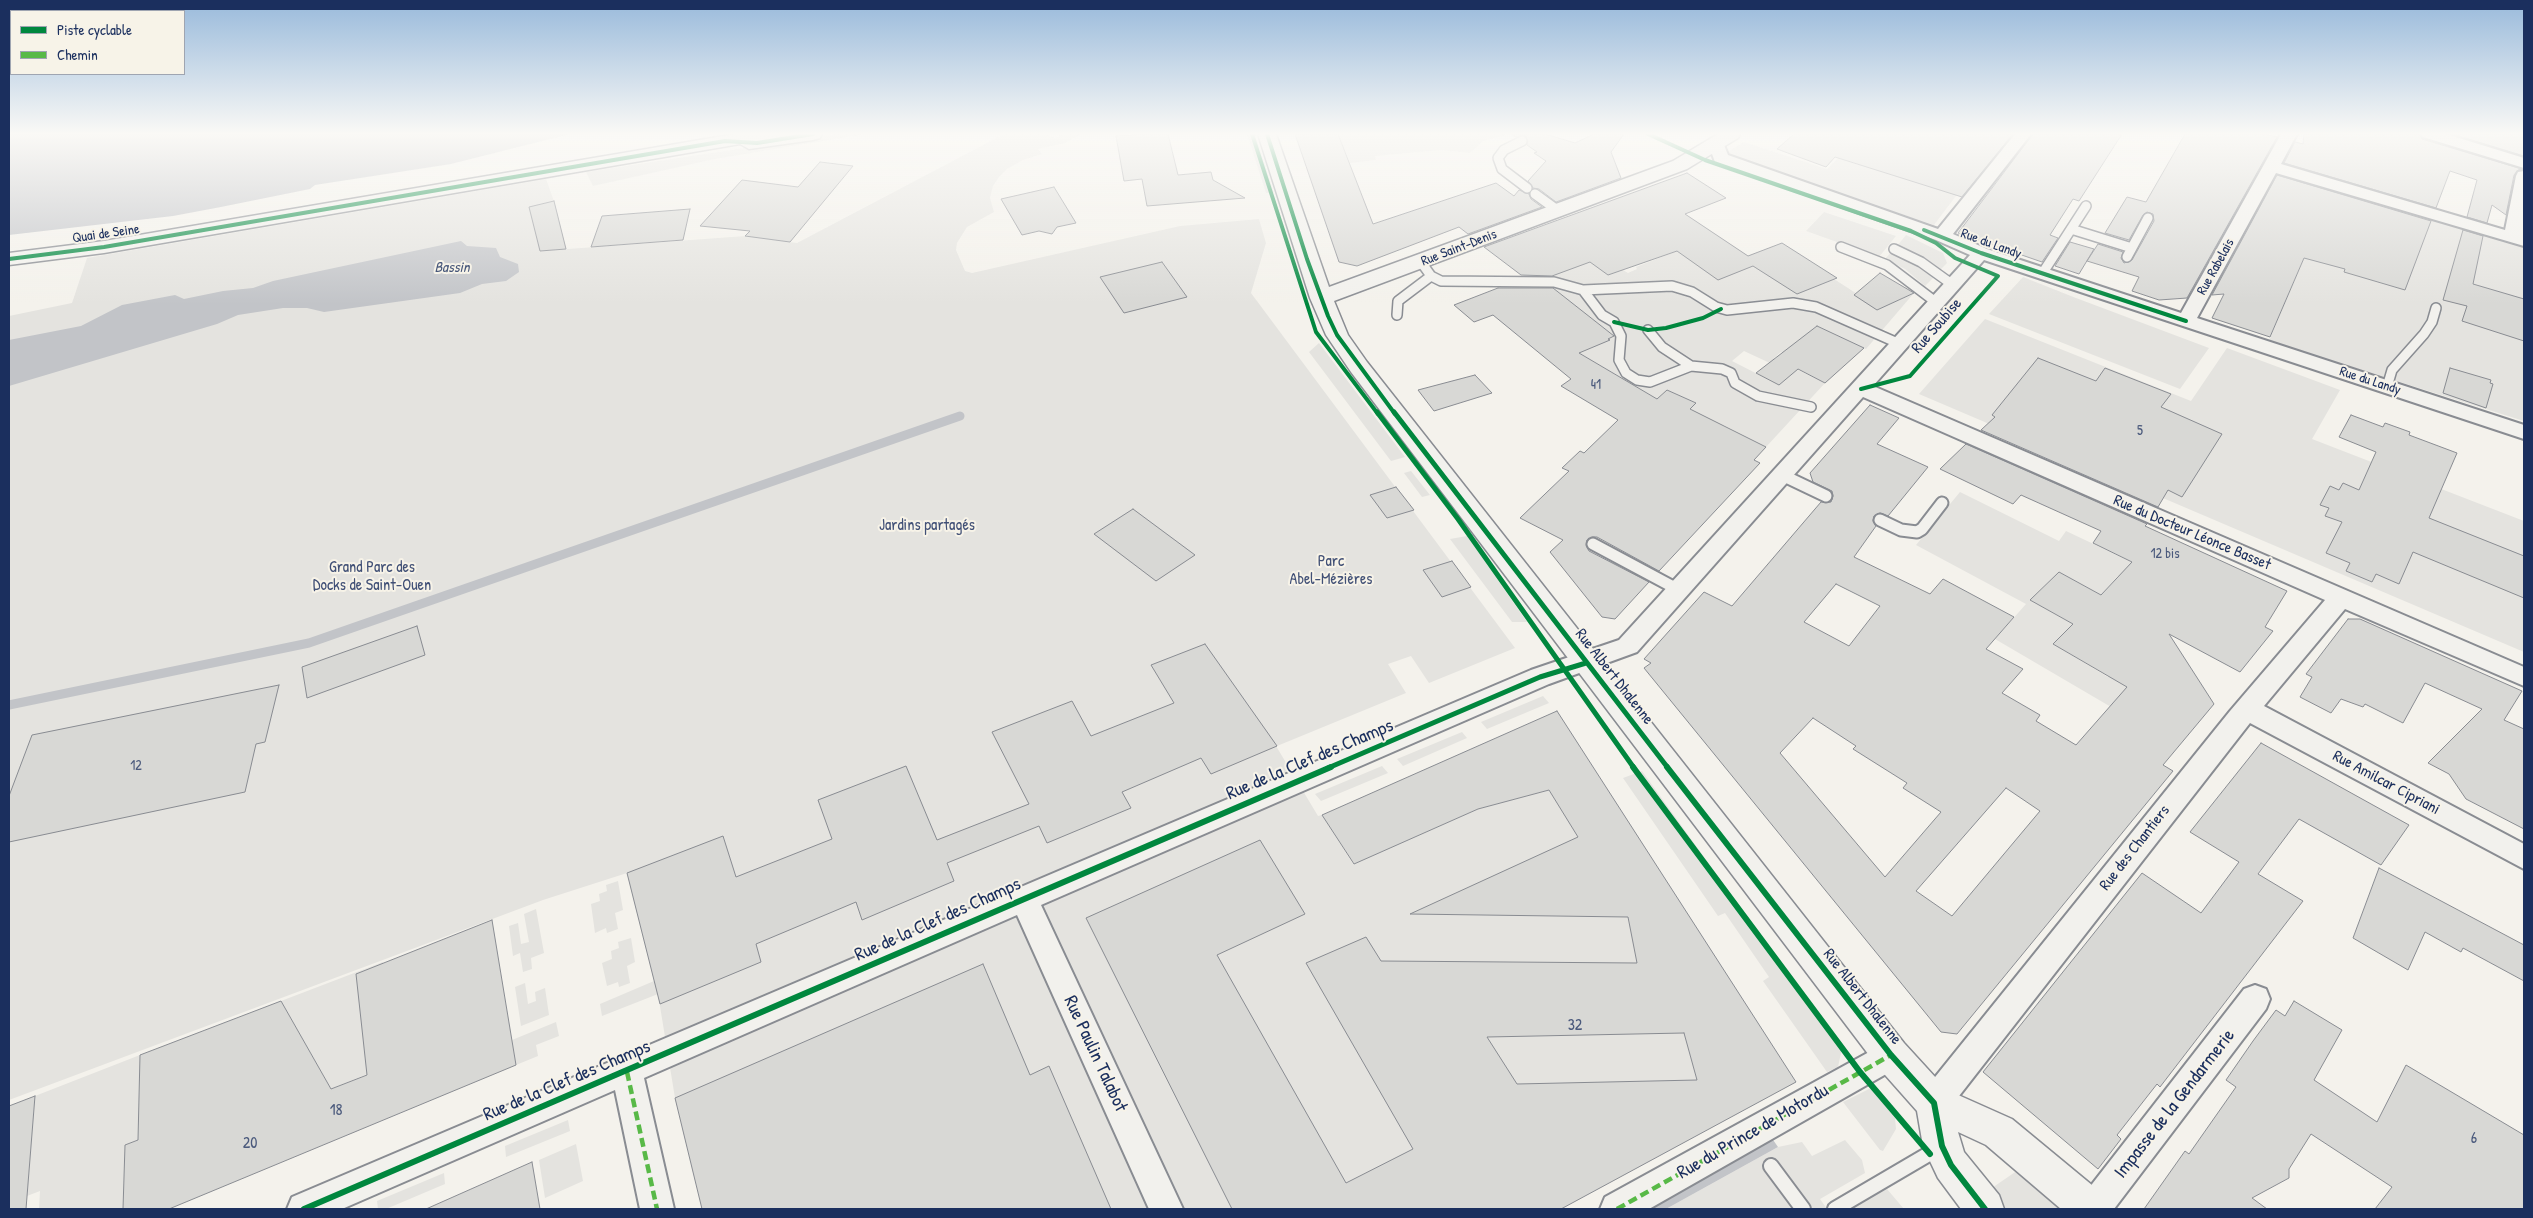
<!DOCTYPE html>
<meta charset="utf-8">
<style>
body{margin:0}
#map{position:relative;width:2533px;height:1218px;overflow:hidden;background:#f4f2ec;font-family:"Patrick Hand",sans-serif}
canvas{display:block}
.frame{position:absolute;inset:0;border:10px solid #1b2f5e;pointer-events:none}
.legend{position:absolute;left:10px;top:10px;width:175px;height:65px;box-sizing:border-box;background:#f7f3e8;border:1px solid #9fa5b1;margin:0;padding:6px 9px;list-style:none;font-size:15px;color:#1b2f5e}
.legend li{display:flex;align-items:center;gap:10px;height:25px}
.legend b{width:25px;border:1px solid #9fa5b1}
</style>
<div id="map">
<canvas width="2533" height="1218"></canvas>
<div class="frame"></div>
<ul class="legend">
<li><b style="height:6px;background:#00873e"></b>Piste cyclable</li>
<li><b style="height:6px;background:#58b947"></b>Chemin</li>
</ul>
</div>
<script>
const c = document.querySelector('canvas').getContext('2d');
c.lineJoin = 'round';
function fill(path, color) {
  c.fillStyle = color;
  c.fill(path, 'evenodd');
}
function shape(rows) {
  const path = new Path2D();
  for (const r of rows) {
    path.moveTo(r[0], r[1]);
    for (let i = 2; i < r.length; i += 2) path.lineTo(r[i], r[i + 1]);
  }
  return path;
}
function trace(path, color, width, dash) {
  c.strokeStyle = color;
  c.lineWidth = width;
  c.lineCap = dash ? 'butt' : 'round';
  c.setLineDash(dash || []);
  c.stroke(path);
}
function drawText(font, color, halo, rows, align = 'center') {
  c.font = font + ' "Patrick Hand",sans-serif';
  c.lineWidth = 4;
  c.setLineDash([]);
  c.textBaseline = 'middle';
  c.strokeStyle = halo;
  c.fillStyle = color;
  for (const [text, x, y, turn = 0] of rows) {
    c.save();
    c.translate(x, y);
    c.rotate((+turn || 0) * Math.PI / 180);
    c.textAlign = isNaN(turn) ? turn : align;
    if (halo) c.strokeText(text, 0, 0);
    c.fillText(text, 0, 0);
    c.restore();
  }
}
const built = shape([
 [836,134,864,134,715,159,593,186,586,172],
 [1004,134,1045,134,1055,138,1064,134,1081,134,1065,143,1038,149,1042,154,1023,160,1007,169,999,177,993,186,990,198,994,212,967,227,957,243,956,250,965,271,972,273,1180,226,1259,219,1266,243,1251,293,1515,648,1429,683,1411,656,1388,664,1406,693,1277,746,1273,741,1318,816,1322,815,1353,864,1478,809,1549,790,1579,837,1765,1036,1796,1082,1561,1209,702,1209,675,1098,658,994,602,1016,600,1004,654,981,627,873,543,900,9,1100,9,316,72,303,87,258,546,179,554,201,529,207,540,251,745,236,797,243],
 [1247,134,1255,134,1274,193,1266,193],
 [1338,134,1507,134,1483,141,1470,153,1441,150,1375,156,1376,160,1350,163],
 [1886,134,1917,134,1987,155,1934,225,1722,155,1744,142,1827,169,1838,158,1859,165],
 [2385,206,2524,246,2524,421,2269,341,2307,251,2373,238],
 [1824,212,1896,236,1879,257,1806,231],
 [1906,235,1943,253,1947,263,1940,270,1897,246],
 [1593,248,1600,269,1608,275,1623,270,1628,273,1637,269,1636,267,1679,250,1756,265,1797,294,1834,279,1868,301,1877,310,1914,293,1866,349,1817,326,1784,353,1781,352,1774,358,1777,360,1772,364,1744,351,1732,361,1779,385,1794,368,1825,383,1766,447,1723,425,1719,428,1686,412,1696,403,1667,390,1657,399,1576,351,1605,340,1609,341,1608,339,1614,336,1559,293,1514,298,1500,287,1530,272],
 [1891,252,1920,266,1934,277,1925,286,1905,269,1885,259],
 [2023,277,2076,298,2209,348,2180,389,1989,314],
 [1985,319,2191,401,2227,348,2340,390,2312,439,2524,521,2524,652,1919,394],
 [1319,343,1405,457,1391,461,1309,352],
 [1411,471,1430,495,1422,497,1404,473],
 [1960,492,2059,541,2066,531,2193,591,2155,596,2118,576,2101,595,2059,572,2030,600,2073,624,2053,644,2108,677,2110,674,2145,695,2123,714,1995,639,2026,604,1916,545],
 [1467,536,1527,622,1512,622,1450,539],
 [1543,696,1549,703,1487,729,1481,722],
 [1462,732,1467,738,1403,766,1397,759],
 [1382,766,1388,773,1321,801,1315,794],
 [1642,771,1842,1048,1838,1067,1827,1072,1763,981,1769,977,1725,913,1718,916,1623,778],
 [618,881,623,910,615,913,618,929,607,933,606,928,595,933,591,904,600,901,599,894,607,891,606,885],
 [536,909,544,953,531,958,532,969,523,972,520,953,513,956,509,926,518,923,521,944,529,942,524,914],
 [631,938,635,962,627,966,630,983,619,987,618,982,607,986,602,963,612,959,611,951,619,948,618,942],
 [383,962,394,1063,331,1089,281,1001],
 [525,983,528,1004,536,1001,535,992,545,988,549,1015,521,1026,515,987],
 [556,1022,559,1036,536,1045,538,1056,516,1065,512,1040],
 [140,1055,138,1140,125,1145,123,1209,39,1209,40,1191,27,1196,35,1096],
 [1871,1088,1895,1118,1896,1129,1883,1151,1880,1150,1843,1102],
 [568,1120,570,1131,506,1157,505,1146],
 [1845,1140,1862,1160,1865,1173,1820,1199,1827,1209,1666,1209,1778,1147,1802,1142,1812,1156],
 [576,1144,583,1181,545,1198,539,1160],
 [2021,1168,2068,1209,2000,1209,1989,1190],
 [444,1173,445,1184,386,1209,378,1209,377,1201],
 [1887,1189,1904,1209,1849,1209]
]);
const water = shape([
 [9,134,570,134,451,164,315,185,310,189,221,207,173,216,9,235],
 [461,241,467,246,496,248,500,257,518,264,519,272,506,281,482,284,460,293,324,312,307,308,283,308,238,315,217,324,9,386,9,340,81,326,122,305,175,295,184,299,223,291,253,288,273,281],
 [1769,1134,1778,1147,1666,1209,1633,1209]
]);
const stream = shape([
 [9,705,309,643,960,416]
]);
const building = shape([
 [1145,134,1168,134,1178,175,1211,172,1213,180,1245,198,1147,206,1142,179,1124,181,1116,136,1145,134],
 [1295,134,1338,134,1373,224,1496,183,1514,196,1519,190,1529,194,1531,199,1542,207,1468,234,1459,227,1357,266,1339,262,1295,134],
 [1511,134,1545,134,1575,143,1594,134,1624,134,1611,152,1621,178,1556,202,1539,189,1533,188,1528,181,1546,161,1534,153,1537,152,1527,145,1526,136,1516,137,1511,134],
 [1794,134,2013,134,1962,197,1835,157,1826,167,1777,149,1794,134],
 [2033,134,2122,134,2079,201,2073,199,2050,235,2058,238,2042,262,1958,233,2033,134],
 [2185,134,2265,134,2277,137,2187,298,2159,300,2132,291,2139,277,2087,261,2098,244,2123,252,2121,258,2124,263,2132,260,2154,221,2153,214,2147,212,2143,215,2129,240,2105,233,2127,197,2146,202,2185,134],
 [2304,134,2419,134,2422,139,2522,169,2518,170,2514,175,2506,215,2492,205,2487,223,2467,217,2477,180,2450,171,2436,208,2284,163,2295,142,2303,144,2304,134],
 [2452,134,2524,134,2524,156,2452,134],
 [820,162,853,166,790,242,745,236,750,231,700,226,742,180,798,187,820,162],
 [1687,173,1726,198,1685,214,1748,256,1782,243,1837,278,1797,294,1753,266,1718,280,1677,251,1608,275,1590,262,1552,276,1521,275,1484,247,1687,173],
 [2277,175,2431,221,2405,290,2344,272,2345,269,2304,258,2270,337,2212,318,2224,294,2212,295,2277,175],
 [1054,187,1076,223,1057,227,1052,234,1039,231,1022,235,1001,199,1054,187],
 [554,201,566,249,540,251,529,207,554,201],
 [690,209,683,240,591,247,602,216,690,209],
 [2463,230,2483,236,2473,284,2524,299,2524,341,2462,321,2467,306,2443,300,2463,230],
 [2070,242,2094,249,2079,274,2055,266,2070,242],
 [1162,262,1187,297,1124,313,1100,277,1162,262],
 [1880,273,1914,293,1877,310,1854,295,1880,273],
 [1498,288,1553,288,1614,336,1608,339,1610,340,1579,353,1657,399,1667,390,1696,403,1690,409,1766,447,1754,460,1760,463,1659,571,1597,537,1592,537,1587,540,1586,545,1589,551,1649,582,1615,619,1602,617,1550,552,1563,540,1520,518,1569,471,1562,468,1580,451,1584,453,1618,420,1561,386,1571,379,1493,315,1474,322,1454,305,1498,288],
 [1817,326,1864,348,1825,383,1798,369,1779,385,1756,373,1817,326],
 [2038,358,2096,381,2105,368,2171,394,2161,407,2222,434,2182,497,2168,490,2158,507,1981,430,1995,417,1992,415,2038,358],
 [2450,368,2491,380,2490,383,2493,384,2486,408,2443,393,2450,368],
 [1475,375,1492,393,1434,411,1418,390,1475,375],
 [1870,405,1899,418,1877,444,1928,467,1888,516,1880,513,1874,516,1873,521,1876,526,1854,557,1930,594,1943,579,2014,617,1986,649,2023,669,2002,693,2040,715,2036,721,2076,745,2127,687,2053,644,2073,624,2030,600,2059,572,2101,595,2132,562,2093,543,2101,531,2021,495,2013,504,1940,469,1966,444,2147,524,2145,526,2287,591,2265,627,2273,631,2240,672,2169,634,2214,704,2163,765,2173,771,1957,1034,1941,1032,1644,668,1651,663,1644,659,1704,592,1732,606,1821,502,1831,502,1833,496,1832,491,1813,482,1810,473,1870,405],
 [1836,584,1880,606,1849,646,1804,622,1836,584],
 [1813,718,1856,746,1853,749,1907,783,1903,788,1941,812,1885,877,1780,753,1813,718],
 [2006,788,2040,811,1952,916,1916,891,2006,788],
 [2351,415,2383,427,2385,423,2410,432,2409,435,2457,453,2429,518,2524,556,2524,598,2413,552,2399,584,2376,574,2372,582,2346,571,2350,563,2326,553,2342,522,2325,516,2329,508,2320,505,2330,486,2339,490,2343,483,2359,490,2376,452,2339,437,2351,415],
 [1396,487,1414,510,1387,518,1370,495,1396,487],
 [1133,509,1195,555,1156,581,1094,534,1133,509],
 [1452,561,1471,587,1442,597,1423,570,1452,561],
 [2348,619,2360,619,2522,691,2504,720,2524,729,2524,829,2466,799,2449,774,2428,763,2482,709,2425,683,2403,723,2365,704,2363,707,2341,699,2331,713,2300,697,2312,677,2306,674,2348,619],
 [417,626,425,655,307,698,302,667,417,626],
 [1205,644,1277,746,1211,774,1201,758,1122,792,1131,808,1047,843,1039,826,947,863,954,881,862,920,856,902,756,944,761,962,660,1004,627,873,723,836,736,877,832,839,818,800,906,766,937,840,1029,804,992,732,1072,701,1091,736,1174,703,1151,665,1205,644],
 [279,685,265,742,256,744,245,792,9,842,9,796,32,735,279,685],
 [1557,711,1796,1082,1561,1209,1232,1209,1086,918,1260,840,1305,914,1217,955,1346,1183,1413,1149,1306,963,1366,937,1381,961,1637,963,1628,917,1410,914,1578,837,1549,790,1478,809,1354,864,1322,815,1557,711],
 [1684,1033,1697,1080,1517,1084,1487,1037,1684,1033],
 [2261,743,2409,825,2381,865,2299,819,2258,874,2303,901,2160,1087,2157,1084,2117,1135,2121,1139,2098,1169,1983,1072,2142,873,2201,913,2239,862,2190,832,2261,743],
 [2379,868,2524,945,2524,981,2463,948,2461,952,2425,932,2408,970,2353,938,2379,868],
 [492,920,516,1065,169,1209,123,1209,125,1145,138,1140,140,1055,281,1001,331,1089,367,1075,356,974,492,920],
 [983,964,1030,1075,1049,1066,1111,1209,702,1209,675,1098,983,964],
 [2294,1001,2342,1030,2314,1080,2377,1122,2406,1065,2524,1135,2524,1209,2375,1209,2392,1187,2311,1134,2289,1169,2289,1178,2252,1198,2267,1209,2144,1209,2185,1151,2189,1154,2236,1087,2226,1080,2253,1041,2276,1010,2285,1016,2294,1001],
 [35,1096,26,1209,9,1209,9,1106,35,1096],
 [532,1162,540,1209,426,1209,532,1162]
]);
const laneFar2 = shape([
 [1522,141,1504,150,1498,158,1502,169,1527,188],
 [1535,194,1557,210],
 [2071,229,2132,248],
 [1841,247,1887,265,1937,303],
 [1894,249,1921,262,1953,285],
 [2127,257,2148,218],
 [1421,262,1431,276,1441,281,1554,282,1583,290,1602,315,1614,322,1621,336,1619,360,1626,373,1637,380,1650,382,1691,366,1722,369,1731,373,1735,383,1758,396,1811,407],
 [2042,274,2086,206],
 [1583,290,1672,286,1692,292,1716,307,1727,310,1793,303,1816,307,1900,344],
 [1397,315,1398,301,1431,276],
 [1648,330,1662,347,1691,366],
 [2387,387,2392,370,2424,334,2432,322,2436,308]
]);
const laneFar1 = shape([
 [1782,475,1826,496],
 [1880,520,1901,530,1917,532,1922,529,1942,503],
 [1593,544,1679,590]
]);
const lane = shape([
 [1771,1166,1803,1209],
 [1835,1209,1939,1148]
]);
const street = shape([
 [2015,134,2031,134,1953,234,1987,249,2181,313,2281,134,2297,134,2281,164,2505,230,2516,176,2518,172,2524,171,2524,246,2276,173,2197,318,2524,425,2524,439,1984,260,1873,386,2524,667,2524,686,2345,609,2264,706,2524,844,2524,869,2250,723,1945,1114,1934,1118,1923,1114,1918,1103,1923,1092,2230,711,2325,600,1863,397,1637,652,1549,684,1041,905,1183,1209,1149,1209,1017,915,644,1078,674,1209,640,1209,615,1090,342,1209,287,1209,292,1197,1531,670,1619,640,1970,255,1936,240,1715,162,1708,143,1710,140,1722,140,1728,155,1938,229,2015,134],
 [2421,134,2446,134,2524,158,2524,168,2423,137,2421,134],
 [2255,985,2266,989,2270,999,2266,1009,2114,1209,2077,1209,2082,1197,2244,989,2255,985],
 [1891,1040,1902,1045,1906,1055,1902,1065,1649,1209,1600,1209,1605,1197,1891,1040]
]);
const secondary = shape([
 [1258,134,1276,134,1329,287,1673,161,1718,134,1740,134,1738,138,1687,169,1334,301,1348,335,1367,362,1904,1043,1947,1090,2012,1119,2104,1195,2109,1209,2061,1209,1986,1145,1958,1132,1964,1152,1999,1195,2004,1209,1961,1209,1938,1178,1929,1159,1923,1146,1917,1111,1878,1067,1351,372,1326,335,1310,298,1258,134]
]);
const primary = shape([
 [735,134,822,134,820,138,813,140,749,149,740,144,104,253,9,265,9,253,104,241,735,134]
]);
const quiet = shape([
 [627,1072,657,1209],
 [1617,1209,1891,1055]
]);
const cyclewayFar2 = shape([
 [1252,134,1316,332,1378,414],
 [1267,134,1307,259,1328,316,1337,335,1395,414],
 [1648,134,1705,160,1911,231,1936,243,1955,258,1998,276,1910,376,1861,389],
 [1924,230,1981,253,2186,321],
 [9,259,104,247,725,141,757,143,813,134],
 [1614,322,1648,330,1666,328,1703,318,1721,309]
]);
const cyclewayFar1 = shape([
 [1377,412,1458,519,1634,768],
 [1394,412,1668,768],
 [1328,768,1540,677,1586,663]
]);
const cycleway = shape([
 [1633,767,1860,1072,1930,1154],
 [1667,767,1891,1055,1934,1103,1942,1146,1951,1165,1985,1209],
 [304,1209,1331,767]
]);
const farStreetnames = [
 ["Quai de Seine",106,234,-8],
 ["Rue du Landy",1991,244,20],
 ["Rue Saint-Denis",1459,248,-21],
 ["Rue Rabelais",2216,267,-61],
 ["Rue du Landy",2370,381,18]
];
const numberNames = [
 ["41",1596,385],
 ["5",2140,431],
 ["12 bis",2165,554],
 ["12",136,766]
];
const farWaternames = [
 ["Bassin",452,268]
];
const streetNames = [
 ["Rue Soubise",1937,326,-49],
 ["Rue du Docteur Léonce Basset",2192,533,23],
 ["Rue Albert Dhalenne",1614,677,52],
 ["Rue Amilcar Cipriani",2386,783,28],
 ["Rue des Chantiers",2135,848,-52],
 ["Rue Albert Dhalenne",1862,997,52]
];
const parkNames = [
 ["Jardins partagés",927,526],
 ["Parc",1331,562],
 ["Abel-Mézières",1331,580],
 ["Grand Parc des",372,568],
 ["Docks de Saint-Ouen",372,586]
];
const nearNumbernames = [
 ["32",1575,1026],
 ["18",336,1111],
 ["6",2474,1139],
 ["20",250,1144]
];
const nearStreetnames = [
 ["Rue de la Clef des Champs",1310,760,-23],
 ["Rue de la Clef des Champs",938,920,-24],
 ["Rue Paulin Talabot",1095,1054,65],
 ["Rue de la Clef des Champs",567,1081,-23],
 ["Impasse de la Gendarmerie",2175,1104,-52],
 ["Rue du Prince de Motordu",1753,1132,-30]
];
fill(built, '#e4e3df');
fill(water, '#c2c4c8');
trace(stream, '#c2c4c8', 9);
fill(building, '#d8d8d5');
trace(building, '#898c92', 1);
trace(laneFar2, '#898c92', 12);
trace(laneFar1, '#898c92', 15);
trace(lane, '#898c92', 18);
trace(street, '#898c92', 4);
trace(secondary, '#898c92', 3);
trace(primary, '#898c92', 3);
trace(laneFar2, '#f2f1ed', 9);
trace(laneFar1, '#f2f1ed', 11);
trace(lane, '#f2f1ed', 14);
fill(street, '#f2f1ed');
fill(secondary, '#f2f1ed');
fill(primary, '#f2f1ed');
trace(quiet, '#58b947', 4.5, [9, 4.5]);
trace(cyclewayFar2, '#00873e', 4);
trace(cyclewayFar1, '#00873e', 5);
trace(cycleway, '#00873e', 6);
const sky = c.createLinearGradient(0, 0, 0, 304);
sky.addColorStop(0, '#99badb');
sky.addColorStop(0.44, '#faf9f6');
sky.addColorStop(1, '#faf9f600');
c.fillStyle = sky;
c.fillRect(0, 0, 2533, 304);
drawText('14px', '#1b2f5e', '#f7f3e8', farStreetnames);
drawText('14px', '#4a597c', null, numberNames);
drawText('italic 15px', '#465679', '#f7f3e8', farWaternames);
drawText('16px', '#1b2f5e', '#f7f3e8', streetNames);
drawText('16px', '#415076', '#f7f3e8', parkNames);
drawText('16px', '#4a597c', null, nearNumbernames);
drawText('19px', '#1b2f5e', '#f7f3e8', nearStreetnames);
</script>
